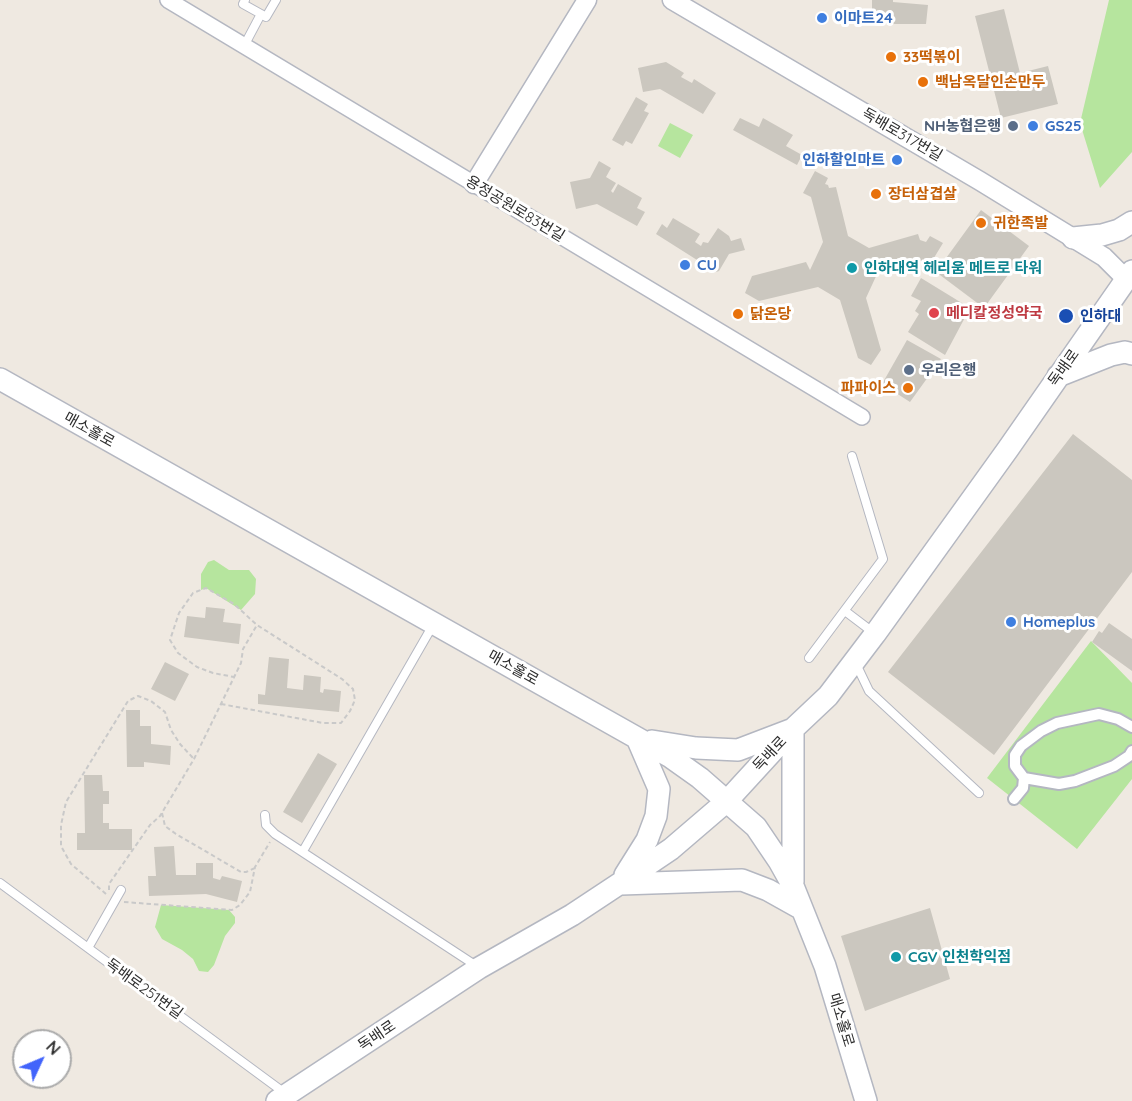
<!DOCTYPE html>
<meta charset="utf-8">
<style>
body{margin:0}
#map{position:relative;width:1132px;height:1101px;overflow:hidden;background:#efe9e1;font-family:Quicksand,sans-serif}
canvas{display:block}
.north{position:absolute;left:12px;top:1029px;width:60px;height:60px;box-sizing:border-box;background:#fff;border:2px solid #ababab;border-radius:50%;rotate:46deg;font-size:16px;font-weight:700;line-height:24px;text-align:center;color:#2e2e2e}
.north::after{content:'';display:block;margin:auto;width:21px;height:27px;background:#4264fb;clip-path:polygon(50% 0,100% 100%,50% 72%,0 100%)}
</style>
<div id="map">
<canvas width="1132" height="1101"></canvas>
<div class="north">N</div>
</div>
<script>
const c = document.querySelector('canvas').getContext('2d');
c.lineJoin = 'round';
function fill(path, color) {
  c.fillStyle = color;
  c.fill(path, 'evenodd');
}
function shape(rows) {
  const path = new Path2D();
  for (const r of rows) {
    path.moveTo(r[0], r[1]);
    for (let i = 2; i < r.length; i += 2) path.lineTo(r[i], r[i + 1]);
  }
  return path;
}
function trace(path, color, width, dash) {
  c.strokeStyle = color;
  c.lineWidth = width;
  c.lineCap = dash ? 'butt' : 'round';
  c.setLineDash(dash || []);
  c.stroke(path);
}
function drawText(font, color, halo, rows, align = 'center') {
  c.font = font + ' Quicksand,"Noto Sans KR",sans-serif';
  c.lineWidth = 6;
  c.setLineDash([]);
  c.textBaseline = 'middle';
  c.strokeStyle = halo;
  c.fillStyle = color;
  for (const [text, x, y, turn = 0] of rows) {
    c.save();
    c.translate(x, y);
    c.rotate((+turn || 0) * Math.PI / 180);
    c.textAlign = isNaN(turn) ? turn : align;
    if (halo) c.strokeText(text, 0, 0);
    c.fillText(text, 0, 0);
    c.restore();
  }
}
const green = shape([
 [1109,0,1132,0,1132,152,1100,188,1080,123],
 [670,123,693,135,680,158,658,146],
 [214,560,229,570,249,570,256,579,255,594,241,610,206,588,201,590,201,574,208,562],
 [1091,641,1132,683,1132,779,1077,849,987,778],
 [161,905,229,910,235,917,235,923,225,936,214,965,208,972,199,971,193,959,182,950,162,939,155,927]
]);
const building = shape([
 [872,0,893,0,893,2,928,5,926,24,872,24],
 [1004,9,1020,73,1048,66,1058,104,1001,118,975,16],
 [666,62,684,73,681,77,692,83,694,79,716,93,703,114,660,89,643,92,638,68],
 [636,97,648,104,644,111,649,113,632,144,626,141,623,146,612,140],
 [740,118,759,127,763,118,793,135,786,146,802,155,797,165,733,130],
 [599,161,611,168,606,177,616,183,611,191,613,193,618,184,642,198,637,208,645,212,637,226,597,204,576,209,570,182,590,178],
 [815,171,828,178,825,184,828,185,829,188,836,187,848,236,869,248,918,234,920,240,926,242,930,236,943,243,929,266,921,261,878,272,866,298,881,350,871,365,858,358,840,300,818,287,759,301,745,293,752,276,806,262,810,270,823,242,811,197,803,193],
 [981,210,1029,246,984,308,936,272],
 [673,218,700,234,695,242,701,246,703,242,708,243,718,228,729,236,731,241,741,238,745,250,729,254,719,271,716,272,656,234,662,224,667,228],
 [921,278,970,308,945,355,908,332,919,314,915,311,921,301,911,296],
 [907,340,941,359,910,402,882,384],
 [1073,434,1132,480,1132,572,994,755,888,672],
 [206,607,225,609,223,622,241,624,239,644,184,637,187,616,205,618],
 [1109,623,1132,639,1132,671,1092,642,1099,631,1102,633],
 [269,657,289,659,287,688,303,690,304,675,321,677,320,692,323,693,324,689,341,691,339,712,258,704,258,694,265,695],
 [165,662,189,674,175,701,151,689],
 [126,710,140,710,140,726,151,726,151,744,171,746,170,765,144,762,144,767,127,767],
 [318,753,337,764,302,823,283,812],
 [84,775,102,775,103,791,109,791,109,804,103,804,103,823,109,823,109,829,132,829,132,850,77,850,77,833,85,833],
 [174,846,176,875,196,875,196,863,213,863,213,878,220,880,222,876,242,881,237,902,206,894,149,896,148,876,156,876,154,847],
 [930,908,950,979,865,1011,841,936]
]);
const path = shape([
 [221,704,323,723,341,723,350,711,355,700,353,689,342,679,257,625,234,604,206,588,193,593,179,613,170,640,178,653,197,667,213,673,234,677],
 [162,813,165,826,176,834,241,872,246,872,255,868],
 [109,890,109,884,150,825,160,816,194,759,241,663,243,649,257,625],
 [106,894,71,864,61,846,61,825,66,802,128,701,138,696,151,701,165,712,171,730,180,744,194,759],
 [124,902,232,910,240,905,250,892,255,867,270,842]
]);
const service = shape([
 [245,0,243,4,261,14],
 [244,46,261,14,266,17,276,0],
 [845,611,874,633],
 [809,658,883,559,852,456],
 [859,663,858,668,869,691,979,793],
 [265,815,266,825,275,834,478,967],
 [303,851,433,625],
 [0,883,286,1094],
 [88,948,121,890]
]);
const pedestrian = shape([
 [1132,727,1118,719,1099,714,1057,723,1041,731,1021,746,1015,755,1015,766,1024,778,1059,784,1075,781,1114,766,1129,756,1132,751],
 [1014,799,1023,788,1024,778]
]);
const minor = shape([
 [168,0,862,417]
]);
const tertiary = shape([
 [672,0,980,181,1104,257,1126,279],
 [474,184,587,0]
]);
const secondary = shape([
 [1073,238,1102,235,1119,230,1132,222],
 [1058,376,1111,355,1125,352,1132,354],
 [0,379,669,756,700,778,756,827,779,861,793,886,825,966,866,1101],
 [652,741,696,748,738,750,793,729,793,882],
 [625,875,647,840,656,816,659,789,637,738],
 [621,884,742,880,768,890,802,909],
 [277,1101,479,968,572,915,637,872,671,849,727,801,793,729,828,696,875,634,1008,449,1132,271]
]);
const markers = [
 [822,18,6,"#3f7fe0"],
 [891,57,6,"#e8710a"],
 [923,82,6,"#e8710a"],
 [1013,126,6,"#5c6f8a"],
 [1033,126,6,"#3f7fe0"],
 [897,160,6,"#3f7fe0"],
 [876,194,6,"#e8710a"],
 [981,223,6,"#e8710a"],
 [685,265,6,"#3f7fe0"],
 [852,268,6,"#0f9aa8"],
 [934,313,6,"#e0444e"],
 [738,314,6,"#e8710a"],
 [1066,316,8,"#1a4fb4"],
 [909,370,6,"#5c6f8a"],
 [908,388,6,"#e8710a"],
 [1011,622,6,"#3f7fe0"],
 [896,957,6,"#0f9aa8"]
];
const shopNames = [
 ["이마트24",834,18],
 ["GS25",1045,126],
 ["인하할인마트",885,160,"right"],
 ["CU",697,265],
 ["Homeplus",1023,622]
];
const foodNames = [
 ["33떡볶이",903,57],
 ["백남옥달인손만두",935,82],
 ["장터삼겹살",888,194],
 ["귀한족발",993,223],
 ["닭온당",750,314],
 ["파파이스",896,388,"right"]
];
const serviceNames = [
 ["NH농협은행",1001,126],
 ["우리은행",921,370,"left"]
];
const streetNames = [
 ["독배로317번길",902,135,30],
 ["용정공원로83번길",515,209,31],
 ["독배로",1064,368,-55],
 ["매소홀로",89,430,29],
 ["매소홀로",513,668,29],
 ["독배로",770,754,-47],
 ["독배로251번길",144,989,36],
 ["매소홀로",841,1020,73],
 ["독배로",377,1036,-34]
];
const cultureNames = [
 ["인하대역 헤리움 메트로 타워",864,268],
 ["CGV 인천학익점",908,957]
];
const healthNames = [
 ["메디칼정성약국",946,313]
];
const transitNames = [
 ["인하대",1080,316]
];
fill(green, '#b6e59e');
fill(building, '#cbc7bf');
trace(service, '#b4b7c1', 10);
trace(pedestrian, '#b4b7c1', 14);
trace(minor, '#b4b7c1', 18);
trace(tertiary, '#b4b7c1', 21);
trace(secondary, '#b4b7c1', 24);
trace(path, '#c9c9c9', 2, [4.5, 3]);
trace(service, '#fff', 8);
trace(pedestrian, '#fff', 10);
trace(minor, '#fff', 15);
trace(tertiary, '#fff', 18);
trace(secondary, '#fff', 21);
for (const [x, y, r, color] of markers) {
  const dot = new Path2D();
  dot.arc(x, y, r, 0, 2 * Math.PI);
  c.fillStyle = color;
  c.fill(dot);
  trace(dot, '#fff', 2);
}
drawText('bold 15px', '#366cbe', '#fff', shopNames, 'left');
drawText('bold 15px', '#c56008', '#fff', foodNames, 'left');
drawText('bold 15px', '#4e5e75', '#fff', serviceNames, 'right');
drawText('15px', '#2e2e2e', '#fff', streetNames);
drawText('bold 15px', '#0d838f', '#fff', cultureNames, 'left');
drawText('bold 15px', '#be3a42', '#fff', healthNames, 'left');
drawText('bold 15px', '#164399', '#fff', transitNames, 'left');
</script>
